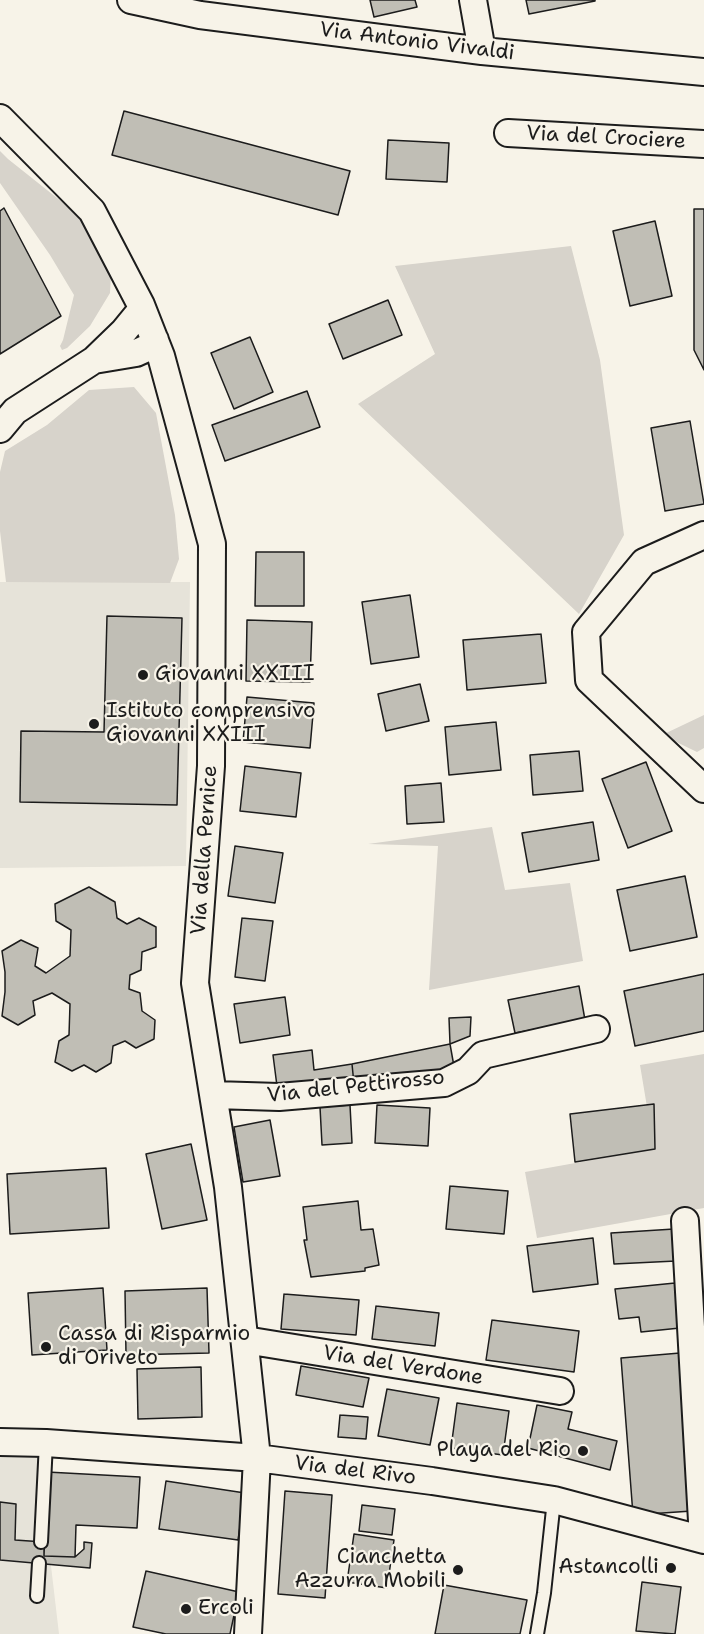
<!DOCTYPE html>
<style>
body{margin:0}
canvas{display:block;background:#f7f3e8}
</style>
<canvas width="704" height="1634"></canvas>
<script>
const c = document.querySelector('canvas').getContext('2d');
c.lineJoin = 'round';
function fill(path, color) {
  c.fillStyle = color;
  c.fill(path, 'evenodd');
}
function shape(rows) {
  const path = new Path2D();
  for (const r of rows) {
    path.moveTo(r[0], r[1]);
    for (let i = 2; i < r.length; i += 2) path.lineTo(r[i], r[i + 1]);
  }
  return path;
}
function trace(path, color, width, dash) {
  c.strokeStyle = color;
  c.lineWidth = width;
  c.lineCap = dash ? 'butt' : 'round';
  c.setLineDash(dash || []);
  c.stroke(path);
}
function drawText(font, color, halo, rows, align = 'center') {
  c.font = font + ' "Shantell Sans",sans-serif';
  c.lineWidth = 4.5;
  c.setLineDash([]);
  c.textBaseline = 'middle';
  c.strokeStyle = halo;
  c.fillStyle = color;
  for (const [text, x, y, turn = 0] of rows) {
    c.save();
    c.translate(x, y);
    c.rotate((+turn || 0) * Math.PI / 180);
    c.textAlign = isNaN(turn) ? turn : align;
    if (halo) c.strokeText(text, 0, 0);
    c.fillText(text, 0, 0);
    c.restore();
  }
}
const built = shape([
 [0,582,190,582,186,866,0,868],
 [0,1451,38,1455,59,1634,0,1634]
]);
const green = shape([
 [0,151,8,159,91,225,111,274,110,293,90,326,67,348,62,350,60,346,63,340,74,295,50,255,0,183],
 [571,246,600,360,624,535,579,614,358,404,435,354,395,266],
 [134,387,156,413,175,515,179,559,170,583,6,582,0,531,0,472,5,451,47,425,89,390],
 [704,715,704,748,697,752,662,735],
 [492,827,505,890,570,883,583,961,429,990,438,846,368,844],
 [704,1054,704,1208,537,1238,525,1172,654,1149,640,1065]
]);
const building = shape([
 [370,0,415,0,417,7,374,17,370,0],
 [526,0,595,0,595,1,529,14,526,0],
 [124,111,350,171,338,215,112,155,124,111],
 [388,140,449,143,447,182,386,179,388,140],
 [4,208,61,316,0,354,0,211,4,208],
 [694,209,704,209,704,370,694,350,694,209],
 [655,221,672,296,630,306,613,231,655,221],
 [388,300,402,335,343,359,329,324,388,300],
 [250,337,273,392,234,409,211,353,250,337],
 [307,391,320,427,225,461,212,425,307,391],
 [690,421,704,504,665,511,651,428,690,421],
 [256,552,304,552,304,606,255,606,256,552],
 [410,595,419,657,371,664,362,602,410,595],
 [107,616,182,618,177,805,20,802,21,731,104,732,107,616],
 [247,620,312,622,310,682,246,681,247,620],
 [541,634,546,683,467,690,463,640,541,634],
 [420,684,429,721,386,731,378,694,420,684],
 [247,697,314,703,310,748,243,742,247,697],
 [496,722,501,770,449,775,445,727,496,722],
 [579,751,583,791,533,795,530,755,579,751],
 [646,762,672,831,628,848,602,779,646,762],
 [245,766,301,773,296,817,240,811,245,766],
 [441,783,444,822,407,824,405,786,441,783],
 [593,822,599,860,529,872,522,833,593,822],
 [235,846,283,853,275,903,228,896,235,846],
 [685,876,697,937,630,951,617,890,685,876],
 [89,887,115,902,117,918,127,924,139,918,156,927,156,947,142,952,141,970,130,975,129,989,140,993,142,1011,155,1020,154,1039,136,1048,125,1041,113,1046,111,1063,96,1072,84,1065,72,1071,55,1062,59,1041,69,1035,70,1004,52,993,33,1001,35,1015,18,1025,2,1016,5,992,5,972,2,951,21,940,38,948,35,966,46,973,70,956,71,930,56,921,55,904,89,887],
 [242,918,273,921,265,981,235,977,242,918],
 [704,974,704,1031,635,1046,624,991,704,974],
 [579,986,585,1020,515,1033,508,1000,579,986],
 [285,997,290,1035,240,1043,234,1004,285,997],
 [471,1017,470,1036,450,1044,449,1018,471,1017],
 [450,1044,455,1072,354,1084,352,1064,450,1044],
 [312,1050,314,1070,352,1064,354,1084,278,1094,273,1055,312,1050],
 [654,1104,655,1149,575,1162,570,1114,654,1104],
 [350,1105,352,1143,322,1145,320,1107,350,1105],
 [377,1105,430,1108,428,1146,375,1143,377,1105],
 [270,1120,280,1176,243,1182,234,1127,270,1120],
 [191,1144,207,1220,162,1229,146,1154,191,1144],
 [106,1168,109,1228,10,1234,7,1174,106,1168],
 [450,1186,508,1191,504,1234,446,1229,450,1186],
 [358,1201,361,1230,373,1229,379,1265,365,1268,365,1271,311,1277,304,1240,307,1240,303,1207,358,1201],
 [674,1229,676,1261,614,1264,611,1233,674,1229],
 [593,1238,598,1284,533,1292,527,1246,593,1238],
 [675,1283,680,1328,641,1332,639,1317,619,1319,615,1289,675,1283],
 [103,1288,107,1350,32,1355,28,1293,103,1288],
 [207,1288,209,1353,126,1355,125,1291,207,1288],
 [284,1294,359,1300,356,1335,281,1329,284,1294],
 [376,1306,439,1313,435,1346,372,1339,376,1306],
 [492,1320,579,1331,574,1372,486,1360,492,1320],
 [680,1353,692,1511,633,1515,621,1358,680,1353],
 [301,1366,369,1378,363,1407,296,1395,301,1366],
 [201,1367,202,1417,138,1419,137,1369,201,1367],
 [387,1389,439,1398,430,1445,378,1436,387,1389],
 [457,1403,509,1411,503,1455,451,1448,457,1403],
 [537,1405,572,1412,568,1429,617,1441,610,1470,528,1448,537,1405],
 [340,1415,368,1417,366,1439,338,1437,340,1415],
 [47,1472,140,1477,137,1528,76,1525,75,1557,44,1556,47,1472],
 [166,1481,245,1493,238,1540,159,1529,166,1481],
 [285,1491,332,1495,325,1598,278,1594,285,1491],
 [0,1502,16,1504,15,1540,44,1542,44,1556,75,1557,84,1549,84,1542,92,1543,90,1568,0,1560,0,1502],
 [362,1505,395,1509,392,1535,359,1531,362,1505],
 [354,1534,394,1540,387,1588,347,1582,354,1534],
 [146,1571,239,1592,230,1634,166,1634,133,1627,146,1571],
 [642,1582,681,1587,675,1634,636,1631,642,1582],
 [444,1585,527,1600,520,1634,435,1634,444,1585]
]);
const service = shape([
 [41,1542,46,1443],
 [37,1596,39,1563],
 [537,1634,544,1593,554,1500]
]);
const minor = shape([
 [131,0,200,15,482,51,704,72],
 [473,0,482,51],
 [0,118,92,211,141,305,161,356,212,544,211,766,195,983,228,1187,257,1458,248,1634],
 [508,133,704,144],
 [94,360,136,353,147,348,155,340],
 [0,429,15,411,94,360,124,331,142,309],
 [704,535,644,562,586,632,589,680,704,789],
 [214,1095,279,1097,444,1083,468,1071,483,1055,596,1029],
 [685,1221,703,1539],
 [245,1340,560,1391],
 [0,1442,46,1443,257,1458,432,1481,554,1500,704,1540]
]);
const markers = [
 [143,675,6,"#1c1c1c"],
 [94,724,6,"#1c1c1c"],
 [46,1347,6,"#1c1c1c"],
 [583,1451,6,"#1c1c1c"],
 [671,1568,6,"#1c1c1c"],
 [458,1570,6,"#1c1c1c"],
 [186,1609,6,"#1c1c1c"]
];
const streetNames = [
 ["Via Antonio Vivaldi",417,42,7],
 ["Via del Crociere",606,138,3],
 ["Via della Pernice",205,850,-86],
 ["Via del Pettirosso",356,1087,-6],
 ["Via del Verdone",403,1366,9],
 ["Via del Rivo",355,1471,7]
];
const poiNames = [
 ["Giovanni XXIII",155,675],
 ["Istituto comprensivo",106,712],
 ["Giovanni XXIII",106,736],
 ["Cassa di Risparmio",58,1335],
 ["di Oriveto",58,1359],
 ["Playa del Rio",571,1451,"right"],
 ["Cianchetta",446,1558,"right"],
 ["Azzurra Mobili",446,1582,"right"],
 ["Astancolli",659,1568,"right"],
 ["Ercoli",198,1609]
];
fill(built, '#e6e3d9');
fill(green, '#d7d3cb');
fill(building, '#c0beb5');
trace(building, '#1c1c1c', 1.5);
trace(service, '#1c1c1c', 16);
trace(minor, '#1c1c1c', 30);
trace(service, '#f7f3e8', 12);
trace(minor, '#f7f3e8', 26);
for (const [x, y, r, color] of markers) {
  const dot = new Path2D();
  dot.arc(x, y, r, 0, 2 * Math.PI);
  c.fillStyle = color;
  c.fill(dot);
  trace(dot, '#f7f3e8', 2);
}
drawText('21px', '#1c1c1c', '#f7f3e8', streetNames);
drawText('21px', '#1c1c1c', '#f7f3e8', poiNames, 'left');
</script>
